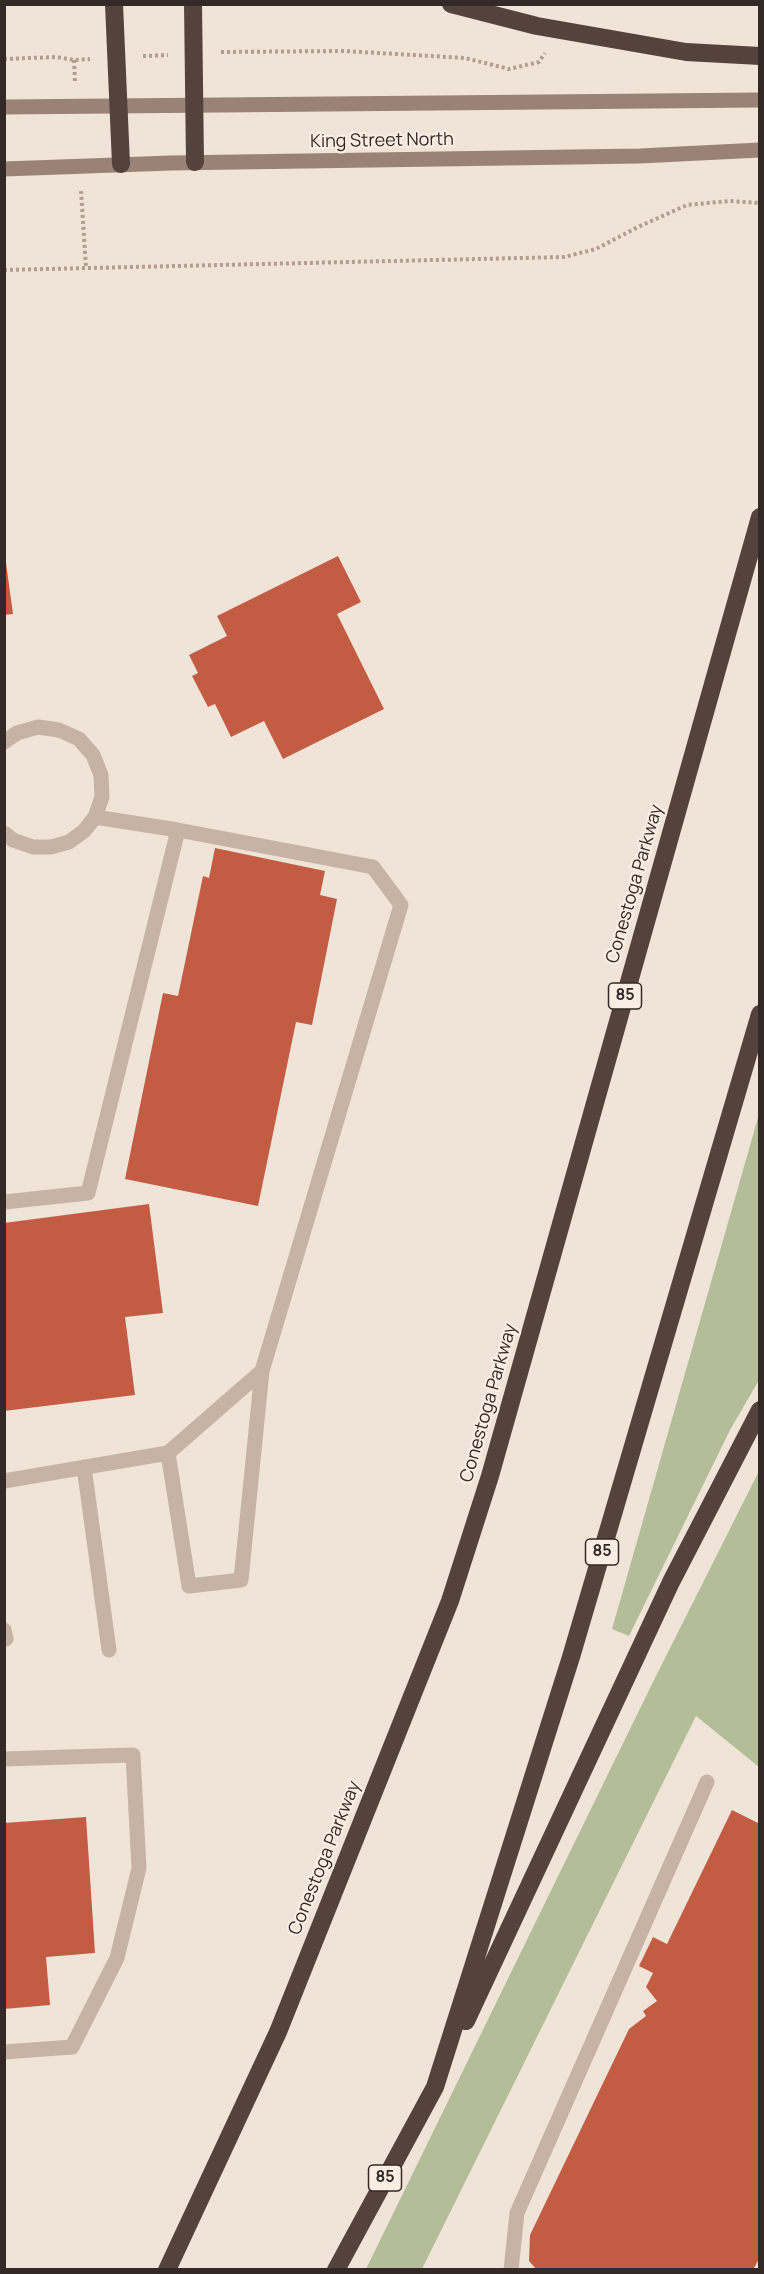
<!DOCTYPE html>
<style>
body{margin:0}
#map{position:relative;width:764px;height:2274px;overflow:hidden;background:#f0e4d8;font-family:Manrope,sans-serif}
canvas{display:block}
.frame{position:absolute;inset:0;border:6px solid #332926;pointer-events:none}
</style>
<div id="map">
<canvas width="764" height="2274"></canvas>
<div class="frame"></div>
</div>
<script>
const c = document.querySelector('canvas').getContext('2d');
c.lineJoin = 'round';
function fill(path, color) {
  c.fillStyle = color;
  c.fill(path, 'evenodd');
}
function shape(rows) {
  const path = new Path2D();
  for (const r of rows) {
    path.moveTo(r[0], r[1]);
    for (let i = 2; i < r.length; i += 2) path.lineTo(r[i], r[i + 1]);
  }
  return path;
}
function trace(path, color, width, dash) {
  c.strokeStyle = color;
  c.lineWidth = width;
  c.lineCap = dash ? 'butt' : 'round';
  c.setLineDash(dash || []);
  c.stroke(path);
}
function drawText(font, color, halo, rows, align = 'center') {
  c.font = font + ' Manrope,sans-serif';
  c.lineWidth = 4.5;
  c.setLineDash([]);
  c.textBaseline = 'middle';
  c.strokeStyle = halo;
  c.fillStyle = color;
  for (const [text, x, y, turn = 0] of rows) {
    c.save();
    c.translate(x, y);
    c.rotate((+turn || 0) * Math.PI / 180);
    c.textAlign = isNaN(turn) ? turn : align;
    if (halo) c.strokeText(text, 0, 0);
    c.fillText(text, 0, 0);
    c.restore();
  }
}
const green = shape([
 [759,1114,759,1380,730,1430,629,1636,612,1629],
 [759,1471,759,1767,696,1716,422,2269,366,2269,653,1682]
]);
const building = shape([
 [4,548,13,614,4,615],
 [338,556,361,602,337,614,384,709,283,759,264,721,231,737,215,704,208,707,192,676,198,673,189,655,227,636,217,616],
 [215,848,325,871,320,895,337,899,312,1025,296,1022,258,1206,125,1179,163,993,178,996,203,876,209,878],
 [149,1204,163,1313,125,1317,135,1395,4,1411,4,1223],
 [732,1810,760,1824,760,2257,753,2270,537,2270,529,2261,530,2235,629,2029,646,2016,643,2011,657,2001,646,1987,653,1973,639,1966,653,1937,667,1944],
 [86,1817,95,1953,46,1957,50,2005,4,2009,4,1823]
]);
const path = shape([
 [221,52,344,51,465,58,509,69,539,62,545,53],
 [143,56,168,55],
 [4,59,57,57,74,60,90,59],
 [74,60,75,82],
 [81,191,86,268],
 [4,270,564,257,596,249,638,227,687,205,729,201,760,203]
]);
const lane = shape([
 [4,1202,88,1193,178,830],
 [168,1453,189,1586,241,1580,262,1371],
 [84,1467,109,1650],
 [4,1481,168,1453,262,1371,401,905,373,867,178,830,95,817],
 [4,1630,6,1639],
 [4,1759,133,1755,139,1868,117,1958,72,2047,4,2052],
 [511,2270,517,2213,707,1782]
]);
const street = shape([
 [4,742,17,733,38,727,59,730,79,739,93,755,101,775,102,797,95,817,84,831,69,842,51,847,33,847,13,840,4,833]
]);
const secondary = shape([
 [4,107,760,100],
 [4,169,171,163,640,156,760,150]
]);
const highway = shape([
 [114,4,121,164],
 [193,4,195,162],
 [451,4,537,26,686,52,760,56],
 [466,2021,671,1582,760,1410],
 [167,2270,278,2032,450,1601,490,1476,760,517],
 [336,2270,435,2087,571,1657,760,1014]
]);
const shields = [
 [625,996,33],
 [602,1552,33],
 [385,2178,33]
];
const shieldNames = [
 ["85",625,996],
 ["85",602,1552],
 ["85",385,2178]
];
const streetNames = [
 ["King Street North",382,141,-1],
 ["Conestoga Parkway",635,884,-74],
 ["Conestoga Parkway",489,1403,-74],
 ["Conestoga Parkway",325,1858,-68]
];
fill(green, '#b3be99');
fill(building, '#c25d44');
trace(path, '#b39d8f', 4, [3, 3]);
trace(lane, '#c7b3a5', 15);
trace(street, '#c7b3a5', 15);
trace(secondary, '#9b8276', 15);
trace(highway, '#54433d', 18);
for (const [x, y, w] of shields) {
  const box = new Path2D();
  box.roundRect(x - w / 2, y - 13, w, 26, 4.5);
  c.fillStyle = '#f8eee4';
  c.fill(box);
  trace(box, '#332926', 1.5);
}
drawText('bold 16px', '#332926', null, shieldNames);
drawText('18px', '#332926', '#f8eee4', streetNames);
</script>
